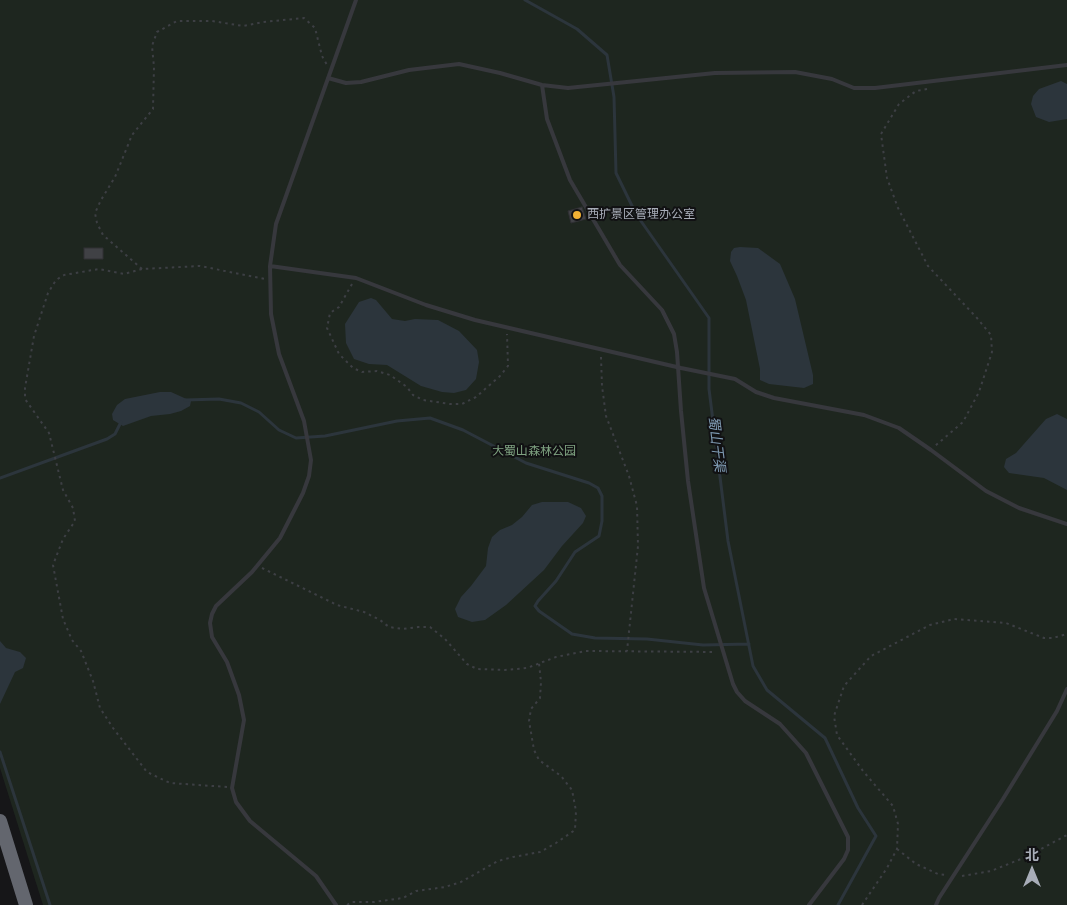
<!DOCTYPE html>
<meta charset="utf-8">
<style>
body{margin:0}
#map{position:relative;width:1067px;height:905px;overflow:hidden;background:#161618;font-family:"Open Sans","Noto Sans SC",sans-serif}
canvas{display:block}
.north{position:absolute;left:1007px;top:845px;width:50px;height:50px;-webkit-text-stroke:4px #111113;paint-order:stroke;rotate:0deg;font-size:14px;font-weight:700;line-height:20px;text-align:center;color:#a8adb8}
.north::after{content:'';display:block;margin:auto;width:18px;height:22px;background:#a8adb8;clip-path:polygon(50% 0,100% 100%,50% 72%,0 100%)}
</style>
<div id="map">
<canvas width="1067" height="905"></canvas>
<div class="north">北</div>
</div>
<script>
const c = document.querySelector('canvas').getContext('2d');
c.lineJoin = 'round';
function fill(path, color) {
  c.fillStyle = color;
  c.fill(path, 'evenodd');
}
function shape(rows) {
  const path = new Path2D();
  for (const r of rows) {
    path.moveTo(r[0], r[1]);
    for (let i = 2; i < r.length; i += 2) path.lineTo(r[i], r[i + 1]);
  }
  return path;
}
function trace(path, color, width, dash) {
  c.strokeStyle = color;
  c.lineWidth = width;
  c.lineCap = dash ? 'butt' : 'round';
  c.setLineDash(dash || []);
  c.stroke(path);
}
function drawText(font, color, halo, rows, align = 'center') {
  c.font = font + ' "Open Sans","Noto Sans SC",sans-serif';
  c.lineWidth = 4;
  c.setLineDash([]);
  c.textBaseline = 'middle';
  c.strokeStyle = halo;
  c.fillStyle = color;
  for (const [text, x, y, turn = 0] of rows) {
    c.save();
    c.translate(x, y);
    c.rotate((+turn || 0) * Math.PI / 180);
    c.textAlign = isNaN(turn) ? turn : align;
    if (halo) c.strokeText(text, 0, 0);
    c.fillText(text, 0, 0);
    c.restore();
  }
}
const green = shape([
 [0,0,1067,0,1067,905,43,905,0,768]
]);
const water = shape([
 [1061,81,1067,84,1067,119,1049,122,1036,117,1031,104,1033,96,1039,89],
 [740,247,758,248,780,264,795,299,813,375,813,384,804,388,769,384,760,380,760,369,746,300,737,276,730,261,731,252,734,248],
 [371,298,376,300,392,319,405,321,415,319,438,320,459,331,477,350,479,362,476,379,466,390,454,393,442,392,421,386,387,365,369,364,354,359,346,343,345,324,359,302],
 [160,392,171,392,191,401,190,406,181,411,170,414,151,416,123,426,113,420,112,414,117,405,125,399],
 [1057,414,1067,419,1067,490,1044,478,1009,473,1004,467,1006,459,1016,453,1046,419],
 [542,502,568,502,581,508,586,516,583,523,562,546,544,570,506,605,485,620,472,622,458,617,455,609,461,597,471,586,486,566,488,548,492,537,500,530,512,525,522,517,532,505],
 [0,641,6,648,20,652,26,658,23,668,15,672,0,704]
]);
const stream = shape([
 [525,0,577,29,607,55,614,97,616,173,636,214,709,318,709,389,728,541,753,666,767,690,825,738,858,808,876,836,838,905],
 [185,400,219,399,241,403,259,412,279,430,296,438,325,436,397,421,430,418,463,430,526,463,589,483,598,488,602,496,602,521,599,536,575,552,556,581,538,601,535,606,539,611,572,634,595,638,647,639,703,645,749,644],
 [0,478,107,439,115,434,121,422],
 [0,752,50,905]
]);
const building = shape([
 [582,207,586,219,571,223,568,211,582,207],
 [84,248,103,248,103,259,84,259,84,248]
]);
const path = shape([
 [927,89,916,91,899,104,881,134,887,178,898,208,928,266,977,318,991,335,992,352,979,392,963,422,935,446],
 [142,269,103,235,97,223,95,213,101,200,115,177,132,135,153,109,154,67,152,46,157,32,177,21,212,21,243,26,263,22,304,18,315,28,322,56,327,65],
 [352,284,339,307,330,313,327,328,339,354,353,368,362,372,377,371,390,375,407,387,413,395,423,400,450,404,462,404,476,397,500,376,508,366,507,334],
 [601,357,602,386,606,416,629,476,637,506,638,546,627,651],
 [262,568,337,605,364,612,380,620,389,627,403,629,418,627,430,627,445,639,467,664,477,669,505,670,527,668,556,657,586,651,716,652],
 [227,787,170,783,147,772,113,728,100,708,93,681,81,651,72,640,63,619,53,565,63,539,75,521,73,508,63,490,49,433,25,399,25,388,34,336,48,293,56,280,64,275,99,269,124,274,142,269,200,266,265,279],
 [897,849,916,864,938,874,947,875],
 [962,876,991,871,1026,857,1067,835],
 [347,905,352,902,374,902,403,898,416,891,445,887,461,882,498,861,513,857,540,852,556,843,575,830,576,811,572,790,561,776,539,760,534,750,529,721,531,709,540,698,541,682,539,663],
 [862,905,887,868,897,849,898,824,893,806,863,771,837,735,834,716,844,686,871,656,930,625,954,619,1006,623,1044,638,1053,638,1067,634]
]);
const lane = shape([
 [328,78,346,83,361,82,409,70,459,64,500,73,542,85,568,88,715,73,795,72,832,79,854,88,875,88,1067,65],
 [542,85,547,119,570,180,620,265,662,310,674,334,677,352,681,411,688,481,704,588,733,684,737,692,745,701,780,724,806,753,848,837,848,850,844,859,809,905],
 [270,266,356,278,426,305,475,320,681,368,735,379,756,392,774,398,864,415,899,428,931,450,986,491,1019,508,1067,524],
 [336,905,316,876,250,821,236,802,232,788,244,720,239,695,227,662,212,637,210,623,212,614,216,606,252,572,280,538,303,493,309,476,311,460,304,421,279,354,271,314,270,266,276,224,356,0],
 [936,905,939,898,1003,799,1057,711,1067,689]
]);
const highway = shape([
 [0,821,26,905]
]);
const markers = [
 [577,215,5,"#f2b134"]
];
const poiNames = [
 ["西扩景区管理办公室",587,215]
];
const parkNames = [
 ["大蜀山森林公园",534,452]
];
const waterNames = [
 ["蜀山干渠",716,444,83]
];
fill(green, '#1e261f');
fill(water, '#2c353c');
trace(stream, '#2c353c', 3);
fill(building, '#404145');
trace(building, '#303034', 1);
trace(path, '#3d3f44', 2, [2.5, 4]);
trace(lane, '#37383d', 4);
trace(highway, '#63666e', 14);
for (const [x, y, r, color] of markers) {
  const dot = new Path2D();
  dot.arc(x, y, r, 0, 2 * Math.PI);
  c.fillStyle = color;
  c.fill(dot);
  trace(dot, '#111113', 2);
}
drawText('12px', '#a8adb8', '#111113', poiNames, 'left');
drawText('12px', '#7fa381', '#111113', parkNames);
drawText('italic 14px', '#7f9bb3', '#111113', waterNames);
</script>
